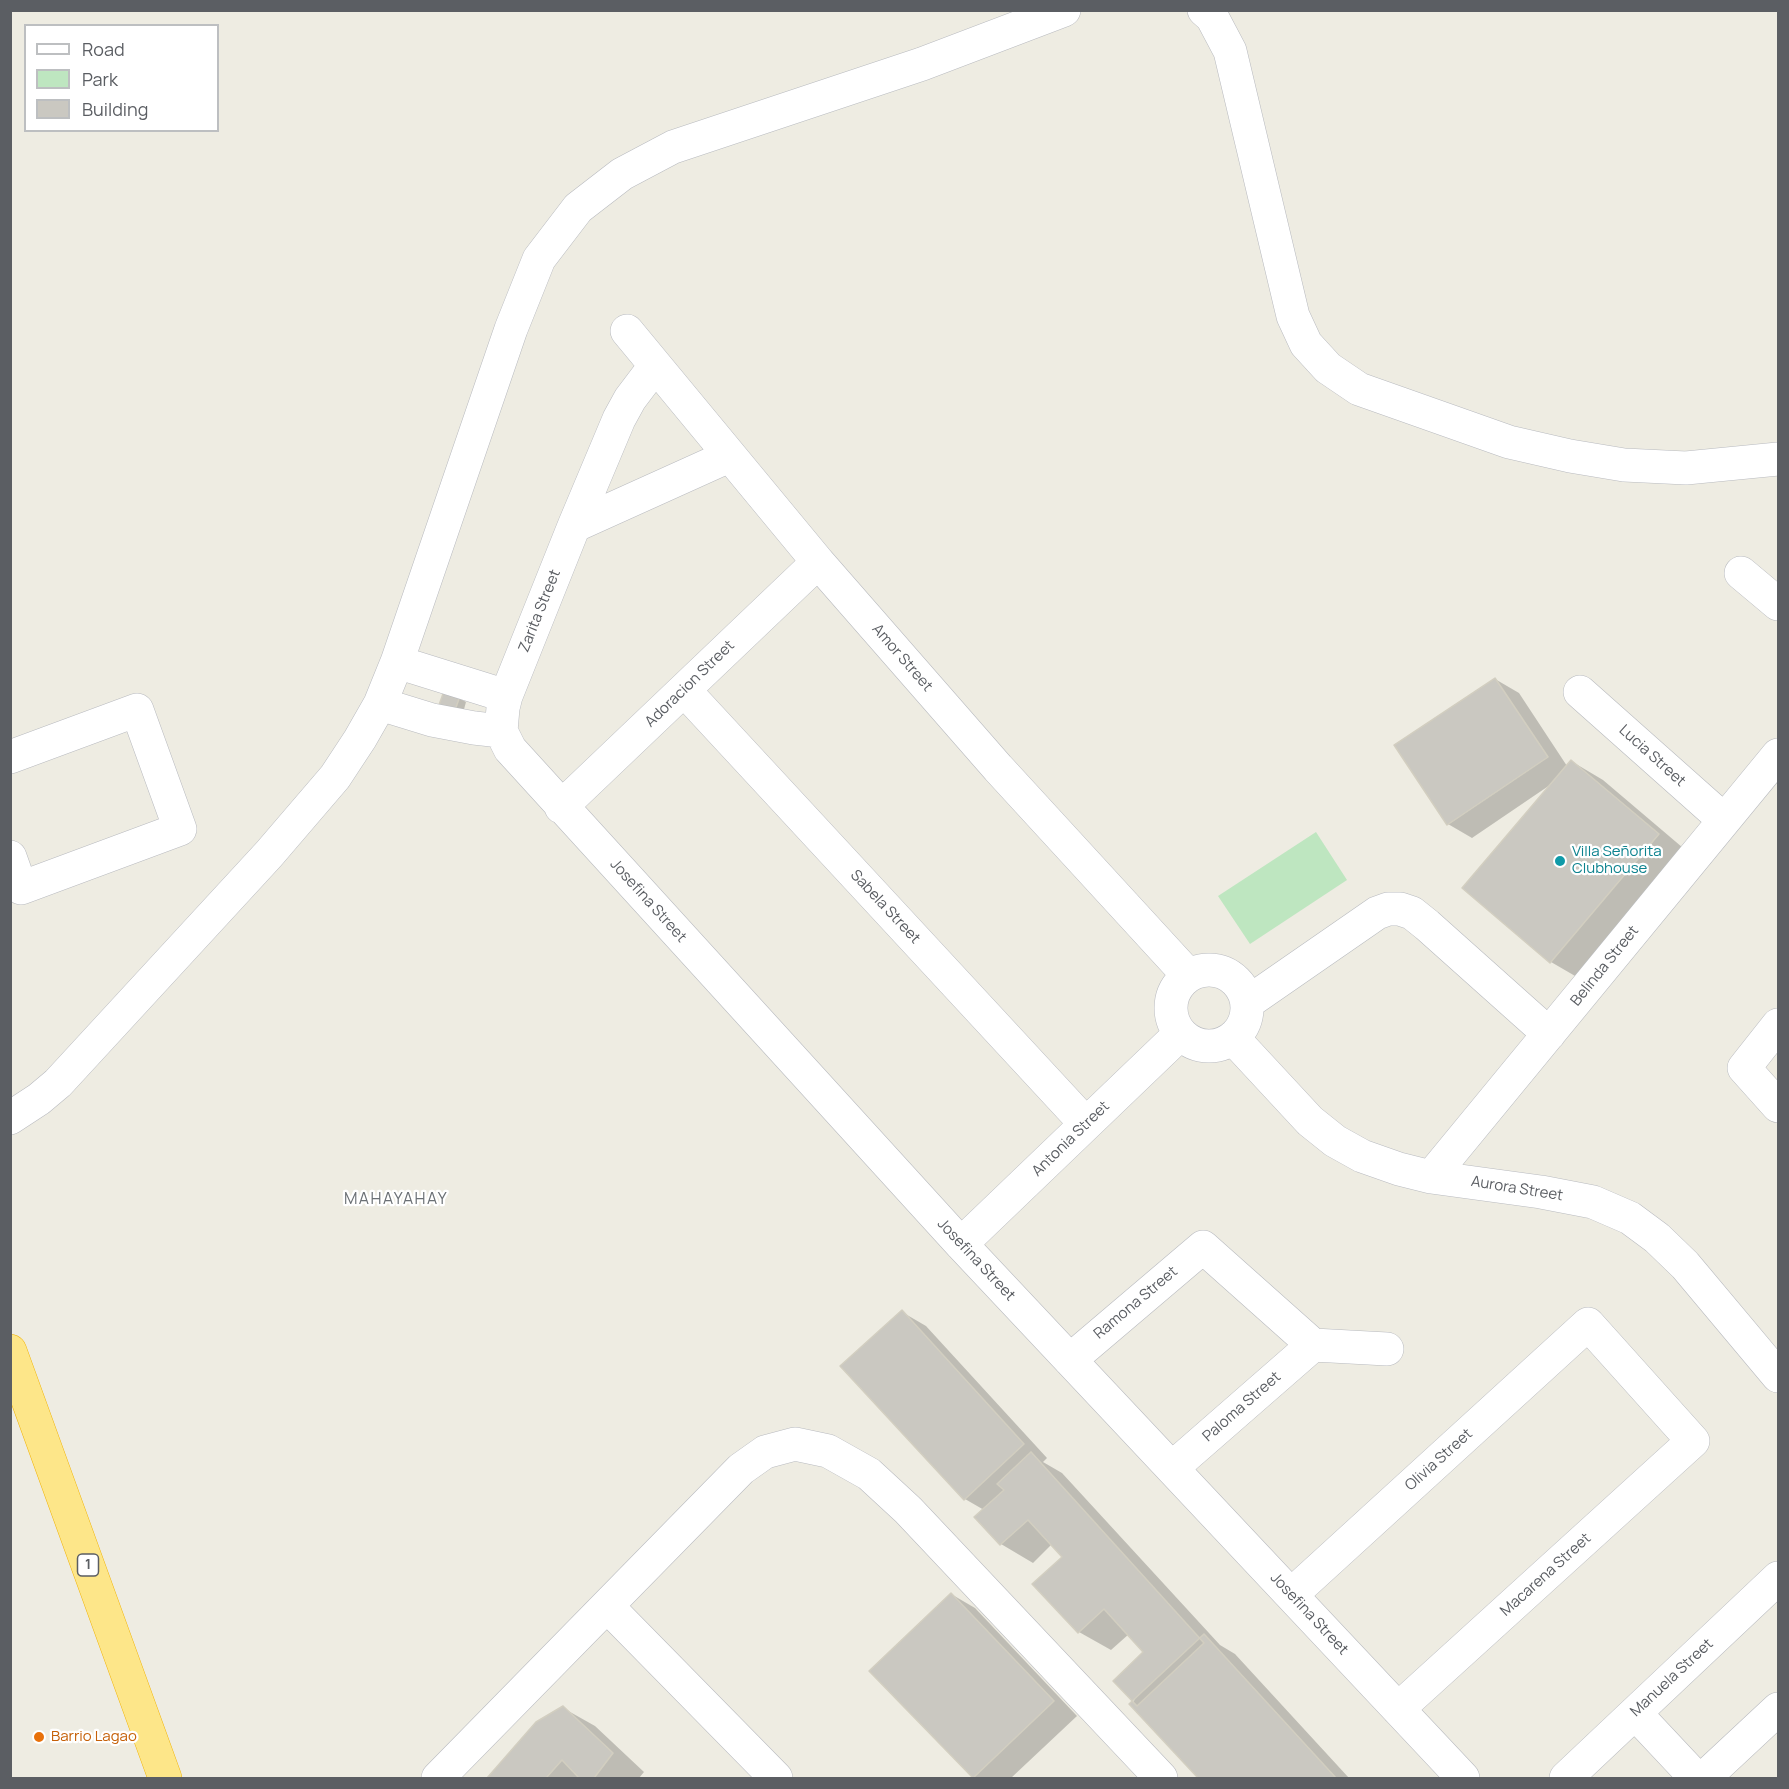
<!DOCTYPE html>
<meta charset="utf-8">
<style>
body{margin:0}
#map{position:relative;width:1789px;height:1789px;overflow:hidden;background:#eeece2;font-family:Manrope,sans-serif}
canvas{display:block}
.frame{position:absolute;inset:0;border:12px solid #5b5e63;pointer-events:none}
.legend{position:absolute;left:24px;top:24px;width:195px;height:108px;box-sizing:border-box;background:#fff;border:2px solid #bdbfc1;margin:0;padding:8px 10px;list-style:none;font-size:18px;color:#5b5e63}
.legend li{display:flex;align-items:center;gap:12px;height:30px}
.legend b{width:30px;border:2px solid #bdbfc1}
</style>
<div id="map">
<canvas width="1789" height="1789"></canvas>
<div class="frame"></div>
<ul class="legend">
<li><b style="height:8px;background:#fff"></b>Road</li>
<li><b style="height:16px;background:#bee6c0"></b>Park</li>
<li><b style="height:16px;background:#cac8c1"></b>Building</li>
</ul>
</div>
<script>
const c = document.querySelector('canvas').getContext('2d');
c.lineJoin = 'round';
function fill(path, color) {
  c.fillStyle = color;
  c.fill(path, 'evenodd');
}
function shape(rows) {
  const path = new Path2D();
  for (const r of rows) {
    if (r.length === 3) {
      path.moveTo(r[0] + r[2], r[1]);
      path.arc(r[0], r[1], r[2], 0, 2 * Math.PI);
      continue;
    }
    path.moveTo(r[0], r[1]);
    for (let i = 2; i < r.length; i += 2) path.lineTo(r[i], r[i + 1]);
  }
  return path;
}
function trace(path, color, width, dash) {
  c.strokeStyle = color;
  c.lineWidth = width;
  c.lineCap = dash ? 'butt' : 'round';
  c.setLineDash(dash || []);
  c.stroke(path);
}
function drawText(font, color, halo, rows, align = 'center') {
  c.font = font + ' Manrope,sans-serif';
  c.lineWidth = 4.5;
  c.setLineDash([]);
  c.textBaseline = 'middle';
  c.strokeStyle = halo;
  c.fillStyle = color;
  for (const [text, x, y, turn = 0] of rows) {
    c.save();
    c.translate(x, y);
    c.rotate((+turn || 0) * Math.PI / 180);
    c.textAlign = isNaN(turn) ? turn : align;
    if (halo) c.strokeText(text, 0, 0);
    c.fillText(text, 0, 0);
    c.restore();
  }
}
const green = shape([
 [1316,832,1347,880,1250,944,1218,896]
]);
const shadow = shape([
 [1495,679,1519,693,1567,766,1571,761,1603,780,1689,853,1582,980,1551,962,1550,785,1472,838,1448,824],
 [459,698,466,702,463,713,449,708],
 [902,1312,926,1326,1047,1458,1043,1462,1062,1473,1220,1645,1235,1654,1349,1778,1200,1778,1131,1704,1134,1701,1146,1652,1129,1634,1111,1650,1079,1632,1035,1584,1064,1557,1052,1544,1033,1563,1001,1544,977,1517,984,1510,965,1499],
 [951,1594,975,1608,1077,1716,1011,1778,973,1778,871,1671],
 [563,1708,595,1726,644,1772,639,1778,489,1778,537,1723]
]);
const building = shape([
 [1495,678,1548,757,1447,825,1394,745,1495,678],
 [444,691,460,696,455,710,439,705,444,691],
 [1571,760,1659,834,1550,963,1462,888,1571,760],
 [902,1310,1024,1444,964,1500,840,1366,902,1310],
 [1031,1452,1204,1643,1137,1706,1113,1681,1143,1652,1104,1609,1078,1633,1032,1584,1062,1557,1028,1520,1000,1545,974,1517,1004,1490,997,1484,1031,1452],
 [951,1593,1054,1701,973,1778,869,1671,951,1593],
 [1204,1634,1336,1778,1198,1778,1129,1704,1204,1634],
 [563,1706,613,1753,594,1778,579,1778,562,1760,546,1778,487,1778,536,1722,563,1706]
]);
const minor = shape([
 [1204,10,1212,17,1230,51,1293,316,1306,344,1328,368,1359,389,1509,442,1570,456,1624,465,1686,468,1778,459],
 [627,331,818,562,998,768,1188,975],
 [655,366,630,399,619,419,574,526,506,696,503,708,501,731,510,749,961,1244,1463,1778],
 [574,526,729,456],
 [1741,573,1778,604],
 [397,662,506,696],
 [684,690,1086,1124],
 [1580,692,1724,820],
 [380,704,432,720,474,728,501,731],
 [10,757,137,710,180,829,21,888,10,857],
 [561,807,818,562],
 [1209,1008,38],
 [1247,1003,1377,913,1388,909,1400,909,1412,913,1427,925,1549,1034],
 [1778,1025,1744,1068,1778,1106],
 [1233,1038,1310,1121,1335,1141,1362,1156,1399,1169,1431,1177,1541,1192,1593,1202,1630,1218,1657,1238,1685,1265,1778,1376],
 [10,1118,39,1099,58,1083,269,854,335,777,360,739,380,704,397,662,511,329,539,259,578,208,622,174,673,147,922,64,1064,10],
 [1431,1177,1778,755],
 [961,1244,1180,1034],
 [1070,1360,1203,1247,1313,1345,1387,1349],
 [1172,1468,1313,1345],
 [1291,1595,1588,1324,1693,1441,1398,1709],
 [607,1606,776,1778],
 [1635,1713,1696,1778],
 [438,1778,741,1469,765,1452,795,1444,828,1451,869,1474,908,1510,1161,1778],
 [1566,1778,1778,1578],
 [1704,1778,1778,1709]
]);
const highway = shape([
 [10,1351,165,1778]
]);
const markers = [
 [1560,861,6,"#0f9aa8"],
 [39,1737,6,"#e8710a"]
];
const shields = [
 [88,1565,21]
];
const shieldNames = [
 ["1",88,1565]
];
const streetNames = [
 ["Zarita Street",540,611,-68],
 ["Amor Street",902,658,49],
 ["Adoracion Street",690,684,-44],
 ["Lucia Street",1652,756,42],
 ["Josefina Street",648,901,48],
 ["Sabela Street",885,907,47],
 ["Belinda Street",1605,966,-51],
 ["Antonia Street",1071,1139,-44],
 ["Aurora Street",1517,1189,9],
 ["Josefina Street",976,1260,47],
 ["Ramona Street",1136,1303,-40],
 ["Paloma Street",1242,1407,-41],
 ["Olivia Street",1439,1460,-42],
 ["Macarena Street",1546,1575,-42],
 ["Josefina Street",1309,1614,47],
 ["Manuela Street",1672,1678,-43]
];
const cultureNames = [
 ["Villa Señorita",1572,852],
 ["Clubhouse",1572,869]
];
const foodNames = [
 ["Barrio Lagao",51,1737]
];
const neighbourhoodNames = [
 ["MAHAYAHAY",396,1200]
];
fill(green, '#bee6c0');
fill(shadow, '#0003');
fill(building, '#cac8c1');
trace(building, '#d2cec0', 1.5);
trace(minor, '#b8babf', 34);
trace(highway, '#f0b100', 34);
trace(minor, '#fff', 33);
trace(highway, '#fde689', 33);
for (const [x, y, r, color] of markers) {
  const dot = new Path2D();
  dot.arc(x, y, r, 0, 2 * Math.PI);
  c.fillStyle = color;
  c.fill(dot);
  trace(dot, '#fff', 2);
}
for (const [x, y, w] of shields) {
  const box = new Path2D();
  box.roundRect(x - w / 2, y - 11, w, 22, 4.5);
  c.fillStyle = '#fff';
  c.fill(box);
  trace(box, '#5b5e63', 1.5);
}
drawText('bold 14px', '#5b5e63', null, shieldNames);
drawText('15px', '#5b5e63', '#fff', streetNames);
drawText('15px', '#0d838f', '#fff', cultureNames, 'left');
drawText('15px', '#c56008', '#fff', foodNames, 'left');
c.letterSpacing = '1.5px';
drawText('16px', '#6b7075', '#fff', neighbourhoodNames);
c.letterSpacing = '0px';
</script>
